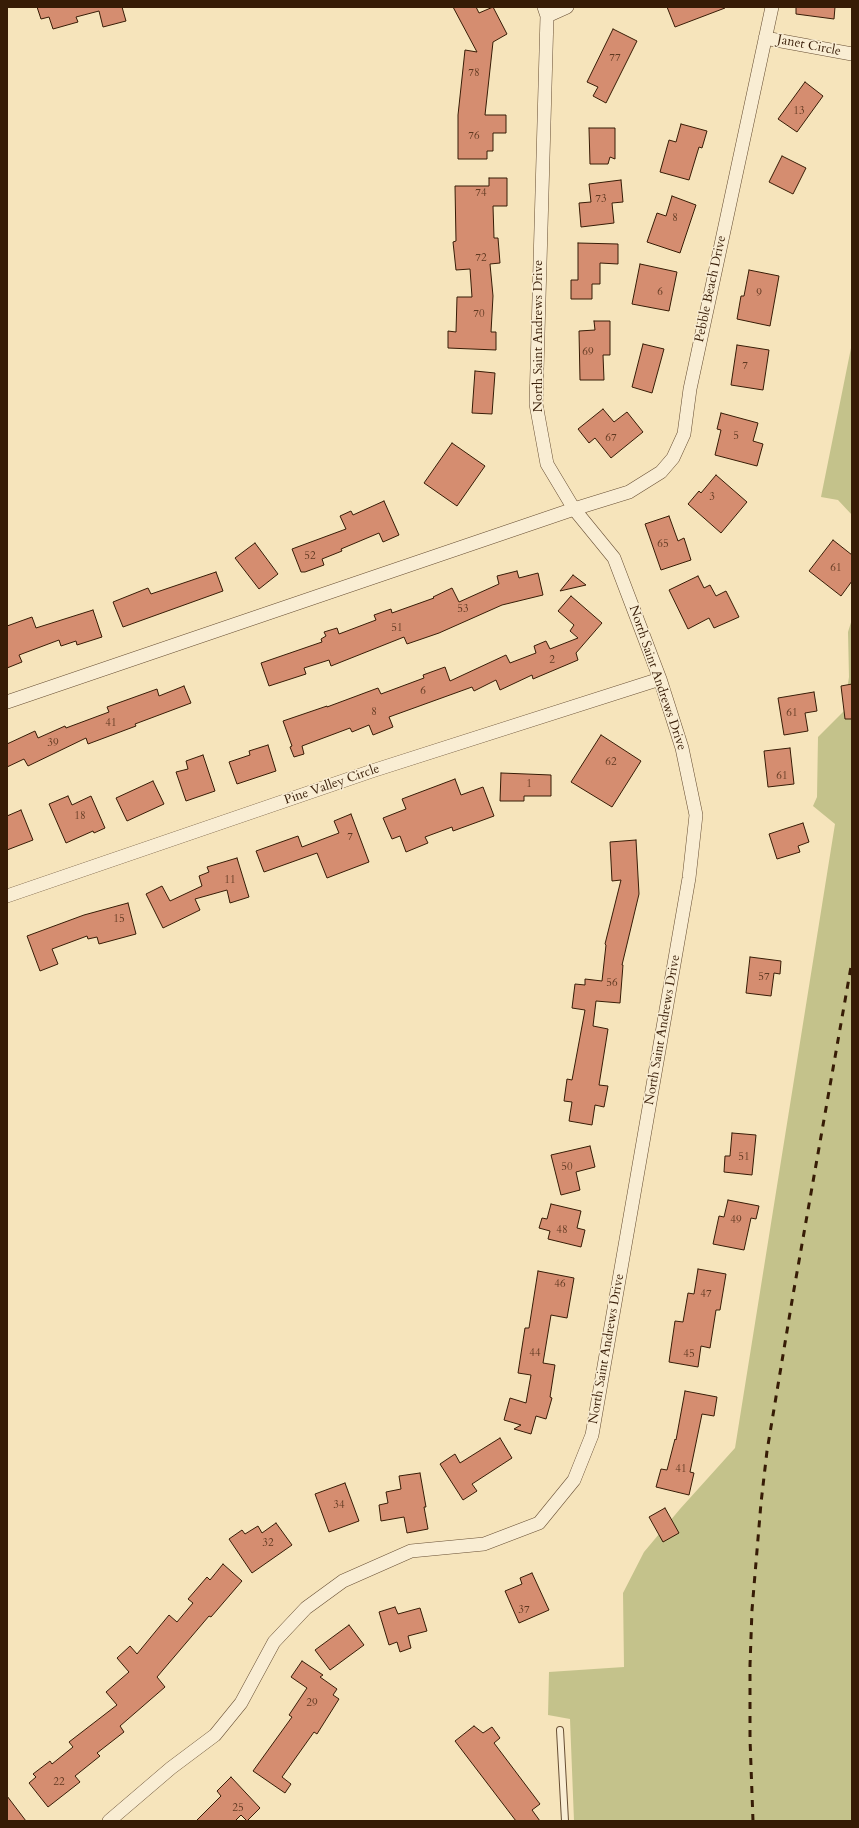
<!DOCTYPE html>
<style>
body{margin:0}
#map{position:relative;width:859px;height:1828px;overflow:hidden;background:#f6e4bb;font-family:Cardo,serif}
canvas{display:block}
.frame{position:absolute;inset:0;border:8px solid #371c06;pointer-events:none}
</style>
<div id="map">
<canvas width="859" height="1828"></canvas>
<div class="frame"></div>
</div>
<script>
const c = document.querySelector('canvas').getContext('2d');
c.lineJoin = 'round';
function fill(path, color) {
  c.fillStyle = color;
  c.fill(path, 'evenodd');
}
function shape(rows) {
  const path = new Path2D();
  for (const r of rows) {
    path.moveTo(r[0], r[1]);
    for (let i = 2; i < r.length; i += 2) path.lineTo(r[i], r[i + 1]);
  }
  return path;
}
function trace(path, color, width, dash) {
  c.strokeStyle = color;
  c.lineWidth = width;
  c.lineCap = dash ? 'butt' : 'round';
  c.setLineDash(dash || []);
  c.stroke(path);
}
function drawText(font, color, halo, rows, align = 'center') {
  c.font = font + ' Cardo,serif';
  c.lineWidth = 3;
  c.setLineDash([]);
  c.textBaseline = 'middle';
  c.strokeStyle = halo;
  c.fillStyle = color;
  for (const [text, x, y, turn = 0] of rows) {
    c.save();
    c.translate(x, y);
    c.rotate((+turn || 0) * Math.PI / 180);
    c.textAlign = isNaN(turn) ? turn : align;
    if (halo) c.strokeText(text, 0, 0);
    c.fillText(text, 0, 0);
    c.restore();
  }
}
const green = shape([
 [852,343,852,515,838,500,821,497],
 [852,619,852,1821,574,1821,570,1719,548,1715,549,1672,624,1667,623,1593,644,1552,680,1509,735,1448,835,824,813,806,817,797,818,737,844,711,849,677,848,632]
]);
const building = shape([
 [37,7,122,7,126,21,103,27,99,11,76,17,78,22,53,29,49,17,41,19,37,7],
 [453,7,476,7,479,13,493,7,507,34,493,42,485,115,506,115,506,133,493,133,493,151,487,151,487,159,458,159,458,115,465,50,477,52,453,7],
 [667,7,725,7,725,8,675,27,667,7],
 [796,7,835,7,834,19,796,14,796,7],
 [613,29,637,41,606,103,593,96,598,87,587,82,613,29],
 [805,82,823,96,797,132,778,119,805,82],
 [681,124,707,131,702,148,699,147,689,180,660,172,669,140,676,142,681,124],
 [589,128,615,128,615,159,610,157,608,164,590,164,589,128],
 [782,156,806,168,793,194,769,182,782,156],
 [489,178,507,178,507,206,493,206,494,238,498,238,500,263,490,264,493,296,491,332,496,332,496,350,448,348,448,331,456,332,457,297,472,297,470,269,456,270,453,242,456,241,455,186,489,186,489,178],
 [621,180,623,202,612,203,614,223,581,227,579,203,591,202,589,184,621,180],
 [672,196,696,205,680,253,647,242,657,213,666,216,672,196],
 [578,243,618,244,618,264,600,263,600,284,592,284,592,299,571,299,571,280,578,280,578,243],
 [640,264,677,272,669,311,632,304,640,264],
 [749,270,779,276,770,326,737,319,741,296,744,296,749,270],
 [594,321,610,321,610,355,603,355,604,380,580,380,579,331,595,330,594,321],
 [643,344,664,349,652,393,632,387,643,344],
 [737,345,769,350,763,390,731,385,737,345],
 [475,371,495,373,492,414,472,413,475,371],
 [603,409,614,422,627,412,643,432,611,458,595,438,589,443,578,429,603,409],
 [721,413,758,423,753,441,763,444,757,466,715,455,721,430,717,429,721,413],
 [452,443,485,466,457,506,424,483,452,443],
 [716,475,747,502,721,533,688,504,699,491,701,493,716,475],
 [384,501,399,535,383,542,379,533,341,549,342,551,322,559,324,565,305,572,301,572,292,549,346,529,340,516,351,511,353,515,384,501],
 [669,516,678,541,684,538,691,560,661,570,645,524,669,516],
 [833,540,852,555,852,581,841,596,809,571,833,540],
 [255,543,278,574,259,589,235,558,255,543],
 [517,571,519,578,538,573,543,595,502,605,439,633,407,644,404,637,331,666,329,660,304,668,306,674,269,686,261,663,322,642,321,639,326,636,324,632,337,628,339,634,376,620,374,615,391,609,392,613,434,598,433,597,452,588,459,602,499,584,497,576,517,571],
 [216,572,223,591,123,627,113,602,148,588,151,594,216,572],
 [573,575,586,585,560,591,573,575],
 [698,576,704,588,710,585,716,596,726,591,739,617,714,628,709,618,688,629,669,590,698,576],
 [571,596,602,623,576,653,578,660,533,679,532,675,500,690,496,680,474,691,472,687,389,717,393,727,373,735,369,725,352,732,350,728,302,746,304,754,294,757,290,747,292,746,283,721,327,706,327,707,378,688,381,694,424,678,423,675,445,667,450,681,506,655,510,663,536,653,534,646,546,641,550,649,578,638,570,631,574,625,558,611,571,596],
 [93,610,102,637,77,645,76,641,61,646,59,640,19,655,22,662,7,668,7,626,32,617,36,628,93,610],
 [852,684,852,719,845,719,841,686,852,684],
 [184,686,191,703,135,724,136,726,88,744,86,738,28,766,24,759,7,767,7,744,35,731,38,738,65,726,66,728,109,712,107,707,157,689,159,696,184,686],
 [814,692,817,711,805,713,808,731,784,735,778,698,814,692],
 [601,735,641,761,612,807,571,782,601,735],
 [268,745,276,771,237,784,229,762,250,755,249,751,268,745],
 [790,748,794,784,768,787,764,751,790,748],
 [203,755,215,791,186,801,176,772,188,769,186,761,203,755],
 [501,773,551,775,551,796,524,796,524,801,500,801,501,773],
 [455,779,461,795,483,787,494,816,453,831,452,827,425,837,428,843,406,852,400,836,392,839,383,818,406,809,402,799,455,779],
 [153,781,164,804,127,821,116,798,153,781],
 [68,796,72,805,91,796,105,828,94,833,93,831,66,843,49,804,68,796],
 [21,810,33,840,7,850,7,816,21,810],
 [351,814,369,862,327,878,317,853,264,872,256,851,298,836,302,847,339,833,334,821,351,814],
 [803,823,809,842,798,846,800,852,777,859,769,834,803,823],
 [636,840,639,894,622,965,623,965,620,1003,596,1001,593,1026,608,1029,599,1085,608,1086,604,1107,595,1105,592,1125,569,1121,572,1102,564,1101,567,1079,572,1080,585,1010,572,1008,575,984,585,985,585,979,602,981,606,945,605,944,621,880,612,881,610,842,636,840],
 [237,858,249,897,230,903,227,890,195,899,200,910,163,928,146,894,162,886,170,901,202,886,199,876,209,872,207,867,237,858],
 [128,903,136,934,99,944,97,937,88,939,87,936,52,949,58,964,40,971,27,936,84,915,128,903],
 [750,957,781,961,780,974,774,973,771,996,746,993,750,957],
 [732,1133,756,1135,752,1175,724,1172,725,1156,730,1156,732,1133],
 [590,1146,595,1167,576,1172,580,1190,561,1195,551,1155,590,1146],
 [728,1200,759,1206,756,1219,751,1218,744,1250,713,1244,719,1216,724,1217,728,1200],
 [551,1204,581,1211,577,1228,585,1230,581,1247,548,1239,550,1231,539,1228,542,1218,547,1219,551,1204],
 [698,1269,726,1274,720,1310,716,1310,710,1348,701,1346,698,1367,669,1362,675,1321,683,1322,688,1293,694,1294,698,1269],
 [538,1271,574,1278,567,1318,551,1315,543,1363,555,1365,550,1397,552,1398,546,1419,536,1416,531,1434,514,1429,521,1425,504,1420,510,1398,526,1403,531,1375,518,1373,525,1328,529,1328,538,1271],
 [685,1391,717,1397,714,1416,702,1414,690,1472,694,1473,689,1495,656,1487,661,1469,667,1470,675,1439,676,1440,685,1391],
 [500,1438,512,1458,472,1484,477,1491,463,1500,440,1464,455,1454,460,1463,500,1438],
 [420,1473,426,1507,424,1507,428,1529,407,1533,404,1517,381,1521,379,1505,388,1503,386,1492,401,1489,399,1476,420,1473],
 [345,1483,359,1521,329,1532,315,1494,345,1483],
 [665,1508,679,1533,663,1542,649,1517,665,1508],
 [276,1523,292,1545,252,1573,229,1539,242,1530,245,1534,258,1526,262,1533,276,1523],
 [223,1564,242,1581,211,1617,209,1616,157,1677,165,1687,120,1726,124,1732,97,1753,100,1756,75,1776,80,1782,48,1807,29,1783,36,1777,33,1774,50,1761,52,1764,73,1747,69,1742,117,1705,106,1692,129,1672,117,1658,130,1646,137,1654,169,1615,177,1622,193,1603,188,1599,207,1577,210,1580,223,1564],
 [532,1573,549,1610,519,1623,505,1591,522,1584,520,1578,532,1573],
 [395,1607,398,1614,420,1608,427,1631,408,1636,411,1648,400,1652,397,1642,389,1645,379,1612,395,1607],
 [349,1625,364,1645,330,1670,315,1650,349,1625],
 [302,1661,323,1675,320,1677,337,1689,333,1695,339,1699,317,1734,314,1732,282,1777,291,1784,285,1793,253,1771,292,1717,289,1715,307,1688,291,1677,302,1661],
 [474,1726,483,1733,492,1727,500,1738,494,1743,540,1804,532,1810,540,1821,516,1821,455,1741,474,1726],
 [231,1777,260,1808,247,1821,241,1815,235,1821,196,1821,221,1796,217,1791,231,1777],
 [7,1796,26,1821,7,1821,7,1796]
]);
const lane = shape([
 [560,1730,565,1821]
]);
const street = shape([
 [547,16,567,7],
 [765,38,852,54],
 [7,702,574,509,629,492,661,472,673,458,684,434,690,389,772,7],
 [7,896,372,771,660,679],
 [109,1821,171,1768,215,1735,241,1703,274,1642,306,1608,343,1581,411,1551,484,1544,539,1523,574,1480,592,1435,689,878,696,815,682,748,660,679,614,558,574,509,547,464,536,404,547,16,544,7]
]);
const rail = shape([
 [753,1821,750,1739,750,1665,752,1610,761,1503,767,1451,793,1295,852,961]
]);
const numberNames = [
 ["77",615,58],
 ["78",474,73],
 ["13",799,111],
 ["76",474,136],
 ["74",481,193],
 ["73",601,199],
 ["8",675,218],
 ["72",481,258],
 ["6",660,292],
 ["9",759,293],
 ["70",479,314],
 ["69",588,352],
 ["7",745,366],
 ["5",736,436],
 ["67",611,438],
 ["3",712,497],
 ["65",663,544],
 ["52",310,556],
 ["61",836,568],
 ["53",463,609],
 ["51",397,628],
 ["2",552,660],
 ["6",423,691],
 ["8",374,712],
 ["61",792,713],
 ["41",111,723],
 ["39",53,743],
 ["62",611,762],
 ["61",782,776],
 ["1",529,784],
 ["18",80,816],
 ["7",350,837],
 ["11",230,880],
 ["15",119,919],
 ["57",764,977],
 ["56",612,983],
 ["51",744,1157],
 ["50",567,1167],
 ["49",736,1220],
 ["48",562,1230],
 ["46",560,1284],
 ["47",706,1294],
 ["44",535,1353],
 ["45",689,1354],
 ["41",681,1469],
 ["34",339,1505],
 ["32",268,1543],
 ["37",524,1610],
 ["29",312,1703],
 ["22",59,1782],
 ["25",238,1808]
];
const streetNames = [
 ["Janet Circle",809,46,11],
 ["Pebble Beach Drive",711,289,-78],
 ["North Saint Andrews Drive",539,336,-90],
 ["North Saint Andrews Drive",657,678,71],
 ["Pine Valley Circle",332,785,-19],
 ["North Saint Andrews Drive",663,1030,-80],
 ["North Saint Andrews Drive",607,1349,-80]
];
fill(green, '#c4c28b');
fill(building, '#d58d70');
trace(building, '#371c06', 1);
trace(lane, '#674e33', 8);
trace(street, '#674e33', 14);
trace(lane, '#f9edd3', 6);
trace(street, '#f9edd3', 13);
trace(rail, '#371c06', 3, [7, 7]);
drawText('11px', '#5e3820', null, numberNames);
drawText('13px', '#371c06', '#f9edd3', streetNames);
</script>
